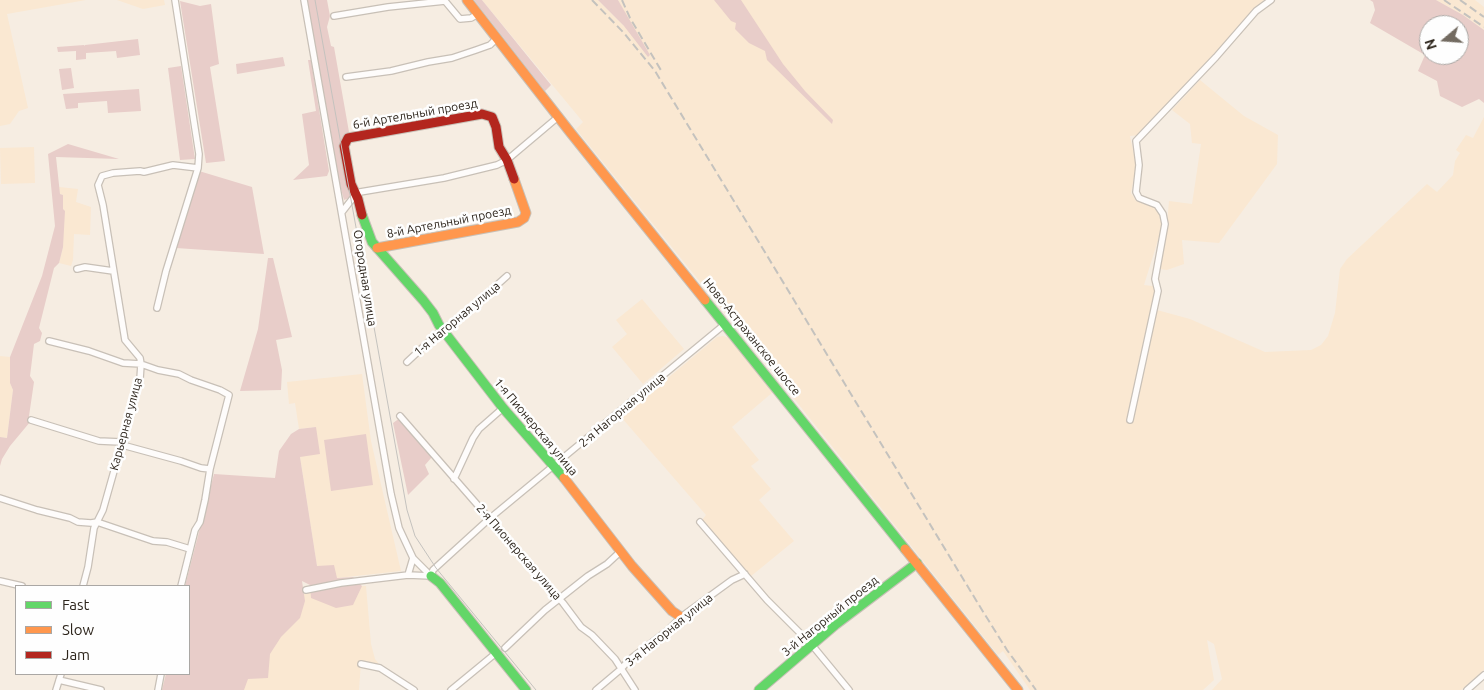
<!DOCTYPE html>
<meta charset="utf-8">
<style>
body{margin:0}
#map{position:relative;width:1484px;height:690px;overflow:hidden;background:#f6ede2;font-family:Ubuntu,sans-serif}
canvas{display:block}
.legend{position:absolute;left:15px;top:585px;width:175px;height:90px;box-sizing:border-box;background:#fefefe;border:1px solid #aaa7a4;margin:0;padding:6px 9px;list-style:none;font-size:15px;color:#2d251c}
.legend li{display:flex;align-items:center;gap:10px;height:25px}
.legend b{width:25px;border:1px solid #aaa7a4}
.north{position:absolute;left:1419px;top:15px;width:50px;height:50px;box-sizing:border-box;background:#fefefe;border:1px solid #aaa7a4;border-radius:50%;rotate:252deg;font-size:14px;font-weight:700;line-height:20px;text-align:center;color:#2d251c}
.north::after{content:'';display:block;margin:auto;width:18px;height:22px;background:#736b61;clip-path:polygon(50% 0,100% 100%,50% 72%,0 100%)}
</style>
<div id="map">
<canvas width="1484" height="690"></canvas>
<ul class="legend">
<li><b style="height:6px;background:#63d668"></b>Fast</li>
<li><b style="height:6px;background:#ff974d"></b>Slow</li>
<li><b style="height:6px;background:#b3261e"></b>Jam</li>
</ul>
<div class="north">N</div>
</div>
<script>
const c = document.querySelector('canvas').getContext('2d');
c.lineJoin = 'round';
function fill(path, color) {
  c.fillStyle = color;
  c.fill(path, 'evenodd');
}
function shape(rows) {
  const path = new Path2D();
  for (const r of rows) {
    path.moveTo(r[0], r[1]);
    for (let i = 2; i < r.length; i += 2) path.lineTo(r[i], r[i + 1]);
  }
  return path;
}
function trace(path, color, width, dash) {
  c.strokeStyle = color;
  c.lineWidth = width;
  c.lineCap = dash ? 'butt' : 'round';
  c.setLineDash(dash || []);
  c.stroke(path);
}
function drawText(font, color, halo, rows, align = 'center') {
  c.font = font + ' Ubuntu,sans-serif';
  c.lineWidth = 5;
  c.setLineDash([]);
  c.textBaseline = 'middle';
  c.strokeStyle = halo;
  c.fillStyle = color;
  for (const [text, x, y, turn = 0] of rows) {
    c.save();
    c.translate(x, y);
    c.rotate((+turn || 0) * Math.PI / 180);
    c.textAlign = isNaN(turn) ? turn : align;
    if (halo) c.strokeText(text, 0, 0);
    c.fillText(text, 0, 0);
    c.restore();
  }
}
const built = shape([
 [0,0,86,0,7,14,28,108,19,111,10,124,0,126],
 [117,0,164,0,165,5,143,9],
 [482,0,598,0,624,26,627,18,618,0,1264,0,1139,135,1130,136,1136,165,1131,193,1136,201,1156,208,1161,215,1163,224,1144,285,1160,287,1157,310,1190,319,1265,352,1311,350,1321,345,1328,336,1335,313,1340,269,1347,259,1427,184,1437,192,1453,175,1455,161,1460,153,1456,150,1466,135,1473,138,1484,117,1484,670,1461,690,1212,690,1222,679,1214,644,1207,640,1214,680,1203,690,1030,690,1003,651,998,655,757,352,576,129,583,122],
 [1436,0,1475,0,1484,7,1484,30,1463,15],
 [1200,80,1244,116,1278,135,1277,164,1219,243,1182,240,1184,264,1167,270,1159,269,1167,224,1169,201,1192,204,1201,144,1192,143,1190,124,1172,110],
 [34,147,35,183,1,184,0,148],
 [59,187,78,189,76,202,91,207,90,235,74,234,73,260,71,266,59,263,63,247,63,195,60,194],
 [642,299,684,349,643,384,612,347,627,334,616,320],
 [723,336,730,338,773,392,732,427,759,460,751,466,771,489,759,500,794,541,750,577,702,520,706,515,621,417,717,337],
 [0,356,10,357,10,383,13,390,7,438,0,437],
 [362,374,371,441,401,571,337,578,317,567,300,457,316,427,299,429,295,403,289,404,287,382],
 [340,586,366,586,371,644,375,659,382,668,373,664,361,662,359,690,162,690,166,674,189,674,301,594]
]);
const green = shape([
 [306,0,327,0,330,16,327,27,331,46,334,47,349,132,352,135,346,138,351,192,349,198,344,200,340,185],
 [474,0,482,0,551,85,545,91],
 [598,0,618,0,650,55,648,57,624,26],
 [714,0,741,0,783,64,805,91,833,120,832,124,767,60,765,51,749,43,735,29,736,23,731,21],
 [1370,0,1436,0,1463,15,1484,30,1484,103,1479,99,1462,107,1440,96,1437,81,1418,71,1425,55,1370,23,1375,10,1373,2],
 [1429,25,1459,25,1459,55,1429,55],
 [180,1,200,6,211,4,219,64,210,67,225,161,206,163],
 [138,39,140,55,117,58,116,51,86,53,86,59,76,60,76,51,58,52,57,47,84,45,85,46,85,45],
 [283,57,285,66,237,74,236,64],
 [308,60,311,60,329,171,327,176,293,180,309,165,302,114,316,111],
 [181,66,195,159,180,160,168,68],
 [71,68,74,88,62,90,59,69],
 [139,89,141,111,108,113,107,101,78,103,78,108,66,109,63,94],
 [68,144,119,159,56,157,60,194,63,195,63,209,65,211,63,247,59,263,54,268,39,328,42,333,40,341,34,344,30,376,34,382,29,416,30,422,10,446,2,459,0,466,0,437,7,438,13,390,10,383,10,357,42,276,55,226,48,154],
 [199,171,252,187,264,254,176,248],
 [268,258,273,258,292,337,276,340,282,370,281,390,240,391,258,329],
 [400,418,432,457,425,465,429,474,408,495,393,423],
 [316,427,320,454,300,457,317,566,334,565,337,578,353,577,362,586,353,605,336,608,311,598,310,585,302,581,305,601,300,618,281,637,270,654,268,678,248,679,244,690,162,690,166,674,189,674,189,586,185,586,214,474,275,478,279,451,291,434,299,429],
 [366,434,373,485,331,491,324,440]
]);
const street = shape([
 [304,0,391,494,399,528,413,558,431,576],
 [334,16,388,7,445,1,460,19,471,18,478,14],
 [346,77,391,71,428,62,452,58,476,50,490,45,496,39],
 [342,212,356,194,360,192,444,178,497,165,507,160,558,117],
 [77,269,85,267,113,271],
 [157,308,166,271,198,168,199,154,175,0],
 [49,341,89,351,123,363,141,364,158,370,179,374,191,380,220,390,229,395,210,469,205,500,200,522,195,530,181,586],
 [407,362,436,335,468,311,507,276],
 [400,416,563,603,581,627,592,635,615,659,635,690],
 [31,420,99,441,121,442,126,446,181,461,201,468,210,469],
 [1130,420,1158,291,1155,279,1165,224,1163,214,1157,205,1139,198,1136,192,1139,165,1136,141,1216,57,1256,11,1271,0],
 [454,479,473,438,479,429,503,408],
 [0,498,37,510,70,518,78,522,91,523,97,522,153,541,167,542,190,549],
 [700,522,767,600,812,645,849,690],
 [408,575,413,558],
 [431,576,433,570,489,519,725,324],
 [0,581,22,586],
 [83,586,88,567,94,528,103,510,140,379,141,364,140,358,125,340,103,205,98,185,102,176,113,173,140,171,144,172,173,165,198,168],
 [306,590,341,583,408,575,431,576],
 [505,648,545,610,588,576,607,564,621,551],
 [361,664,380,668,414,690],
 [59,680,101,690],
 [56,690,61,674],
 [158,690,161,674],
 [451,690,496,653],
 [596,690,621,669,629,660,667,631,681,617,732,580,745,574],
 [1467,690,1484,675]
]);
const fast = shape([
 [362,215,372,242,423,300,433,313,439,325,503,408,564,478],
 [705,300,905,549],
 [431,576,440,583,526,690],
 [759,690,835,625,917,563]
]);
const slow = shape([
 [467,0,570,132,705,300],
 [377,248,518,222,524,218,526,213,514,179],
 [564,478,632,566,672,611,681,617],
 [905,549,1018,690]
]);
const jam = shape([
 [362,215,358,199,351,184,344,146,348,138,482,114,492,117,496,127,499,147,507,160,514,179]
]);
const tram = shape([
 [315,0,407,510,415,536,436,568,536,690]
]);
const rail = shape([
 [592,0,624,33,655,71,982,610,1007,650,1036,690],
 [622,0,630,18,662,72],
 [1444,0,1484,27],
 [1460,0,1484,17]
]);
const streetNames = [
 ["6-й Артельный проезд",415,114,-10],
 ["8-й Артельный проезд",449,222,-11],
 ["Огородная улица",365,278,81],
 ["1-я Нагорная улица",457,319,-40],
 ["Ново-Астраханское шоссе",752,337,51],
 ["2-я Нагорная улица",622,410,-40],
 ["Карьерная улица",126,424,-75],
 ["1-я Пионерская улица",536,427,50],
 ["2-я Пионерская улица",519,552,49],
 ["3-й Нагорный проезд",830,616,-39],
 ["3-я Нагорная улица",669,630,-39]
];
fill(built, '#fae8d2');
fill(green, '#e8cdc9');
trace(street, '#c8c0b7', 8);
trace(fast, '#c8c0b7', 11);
trace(slow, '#c8c0b7', 11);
trace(jam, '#c8c0b7', 11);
trace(street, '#fefcfb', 5.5);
trace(fast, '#63d668', 9);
trace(slow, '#ff974d', 9);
trace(jam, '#b3261e', 9);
trace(tram, '#c4c2be', 1);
trace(rail, '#c4c2be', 2, [8, 4]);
drawText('12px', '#2d251c', '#fefefe', streetNames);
</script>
